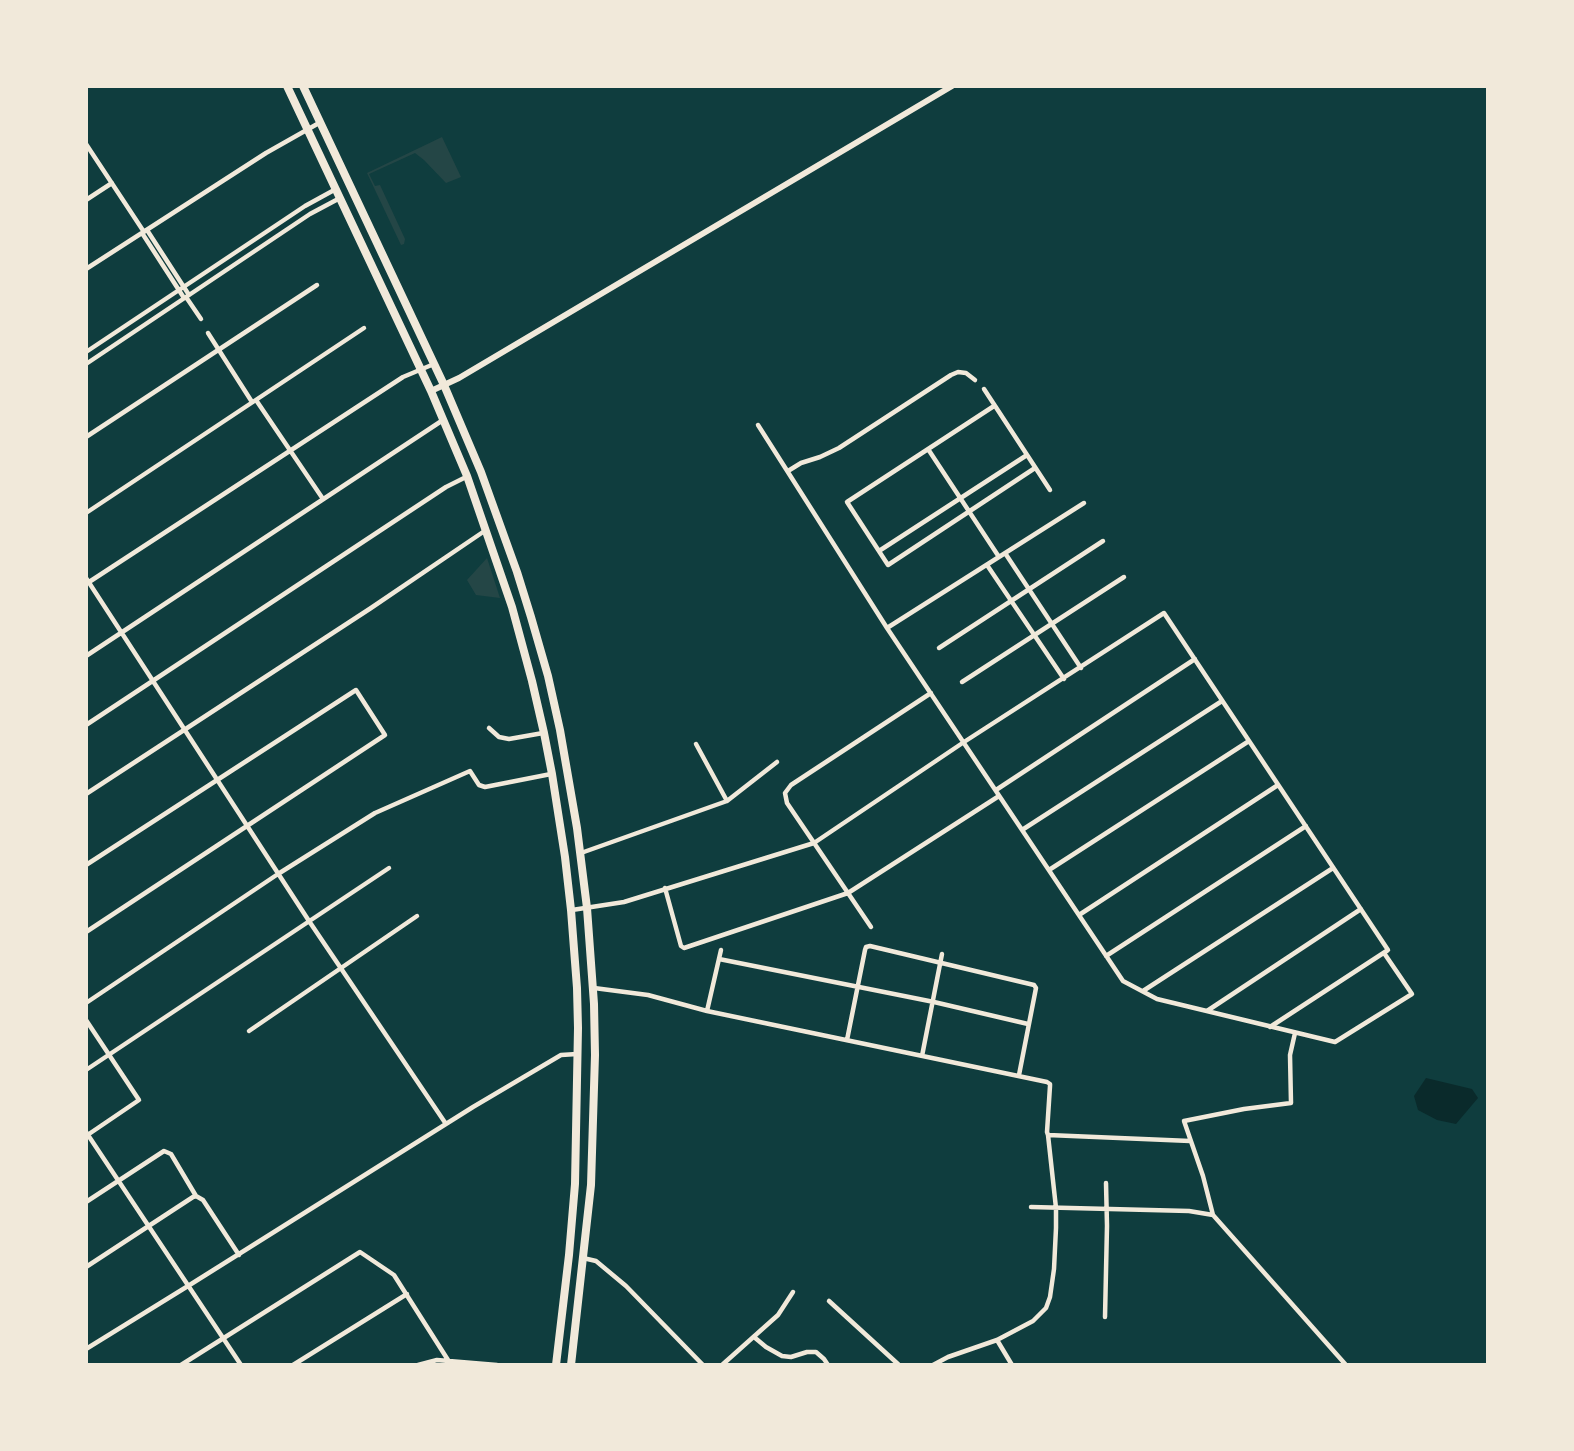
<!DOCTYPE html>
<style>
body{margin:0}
#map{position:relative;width:1574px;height:1451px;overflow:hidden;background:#0f3d3e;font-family:Poppins,sans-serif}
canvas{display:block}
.frame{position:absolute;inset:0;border:88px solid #f1e9da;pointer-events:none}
</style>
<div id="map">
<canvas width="1574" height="1451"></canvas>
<div class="frame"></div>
</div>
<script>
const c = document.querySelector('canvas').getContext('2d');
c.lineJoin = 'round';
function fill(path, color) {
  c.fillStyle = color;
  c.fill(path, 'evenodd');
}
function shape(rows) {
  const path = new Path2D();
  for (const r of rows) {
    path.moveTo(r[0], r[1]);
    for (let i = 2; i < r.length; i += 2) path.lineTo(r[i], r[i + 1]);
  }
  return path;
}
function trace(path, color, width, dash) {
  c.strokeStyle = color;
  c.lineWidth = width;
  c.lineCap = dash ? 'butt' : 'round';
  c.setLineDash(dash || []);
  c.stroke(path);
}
const green = shape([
 [442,137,461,177,446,183,424,160,415,153,369,174,375,186,380,185,405,239,404,244,401,245,367,173],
 [487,558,500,598,476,595,467,580]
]);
const water = shape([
 [1426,1078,1472,1089,1478,1098,1456,1124,1437,1120,1418,1110,1414,1096]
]);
const minor = shape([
 [86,144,144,232],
 [86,200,112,183],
 [147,230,189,295],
 [142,233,184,298],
 [86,269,266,153,319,123],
 [186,297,201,319],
 [208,333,252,402],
 [86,352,305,206,336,189],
 [86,364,310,214,340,198],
 [984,389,1050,490],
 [256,400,323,499],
 [994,406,847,502,888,565,1035,468],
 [758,425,887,628,1123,981,1157,999,1335,1042,1412,994,1384,953],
 [86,437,317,285],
 [928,449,999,557],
 [788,471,801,463,820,457,839,448,951,375,958,372,966,373,975,380],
 [86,513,364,328],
 [879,551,1027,455],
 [1005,553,1081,668],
 [987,565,1064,679],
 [86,578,309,921,446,1124],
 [86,584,403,377,434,364],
 [887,628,1084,503],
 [939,648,1103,541],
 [86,656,443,420],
 [962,682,1124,577],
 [86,725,446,487,466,477],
 [489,728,499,737,509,739,543,733],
 [696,744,727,801],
 [996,790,1195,659],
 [86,794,371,608,486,530],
 [1022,830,1222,701],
 [581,853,727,801,777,762],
 [86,865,356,690,385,735,86,932],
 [1049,870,1249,741],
 [665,888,681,946,684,948,848,893,999,796],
 [572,910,624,902,814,843,964,742,1164,613,1388,950,1270,1027],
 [1079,915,1278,785],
 [871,927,787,803,785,793,791,785,931,693],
 [1106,956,1306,826],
 [719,959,934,1002,1028,1024],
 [594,988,648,995,707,1011,1047,1082,1050,1084,1050,1086,1047,1132,1048,1135,1190,1141],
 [1143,991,1333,868],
 [86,1003,278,874,375,813,470,771,479,785,485,787,551,774],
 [707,1011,721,950],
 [1207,1011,1361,909],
 [86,1020,139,1100,86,1136],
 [249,1031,417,916],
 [847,1040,865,950,866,947,870,946,1034,985,1036,988,1019,1075],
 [922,1056,942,954],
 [86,1070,389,868],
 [86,1132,241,1365],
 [86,1202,164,1151,171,1154,196,1196],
 [1031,1207,1189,1211,1213,1215,1346,1365],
 [1213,1215,1203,1176,1184,1121,1244,1109,1291,1103,1290,1055,1295,1033],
 [583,1258,596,1261,626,1286,703,1365],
 [86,1267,193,1197,196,1196,203,1200,239,1255],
 [829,1301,899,1365],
 [1105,1317,1107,1226,1106,1183],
 [754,1337,766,1347,782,1356,791,1357,807,1352,816,1352,824,1359,828,1365],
 [997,1340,1012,1365],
 [86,1349,188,1286,473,1107,561,1055,577,1054],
 [181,1365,360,1252,394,1275,448,1360],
 [293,1365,407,1294],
 [418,1365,437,1360,497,1365],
 [722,1365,778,1315,793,1292],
 [933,1365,948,1357,997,1340,1033,1321,1046,1308,1050,1297,1054,1269,1056,1228,1056,1208,1048,1135]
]);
const tertiary = shape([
 [431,391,459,378,952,86]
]);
const trunk = shape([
 [287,86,431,391,467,476,512,607,532,681,544,733,552,774,565,857,571,910,577,988,578,1028,575,1184,569,1255,556,1365],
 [303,86,444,385,481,472,517,572,531,617,548,676,560,730,577,828,587,908,594,1004,595,1055,591,1185,571,1365]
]);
fill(green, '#244646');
fill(water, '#0a2a2b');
trace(minor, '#f1e9da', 4.5);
trace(tertiary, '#f1e9da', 6);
trace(trunk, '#f1e9da', 8);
</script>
